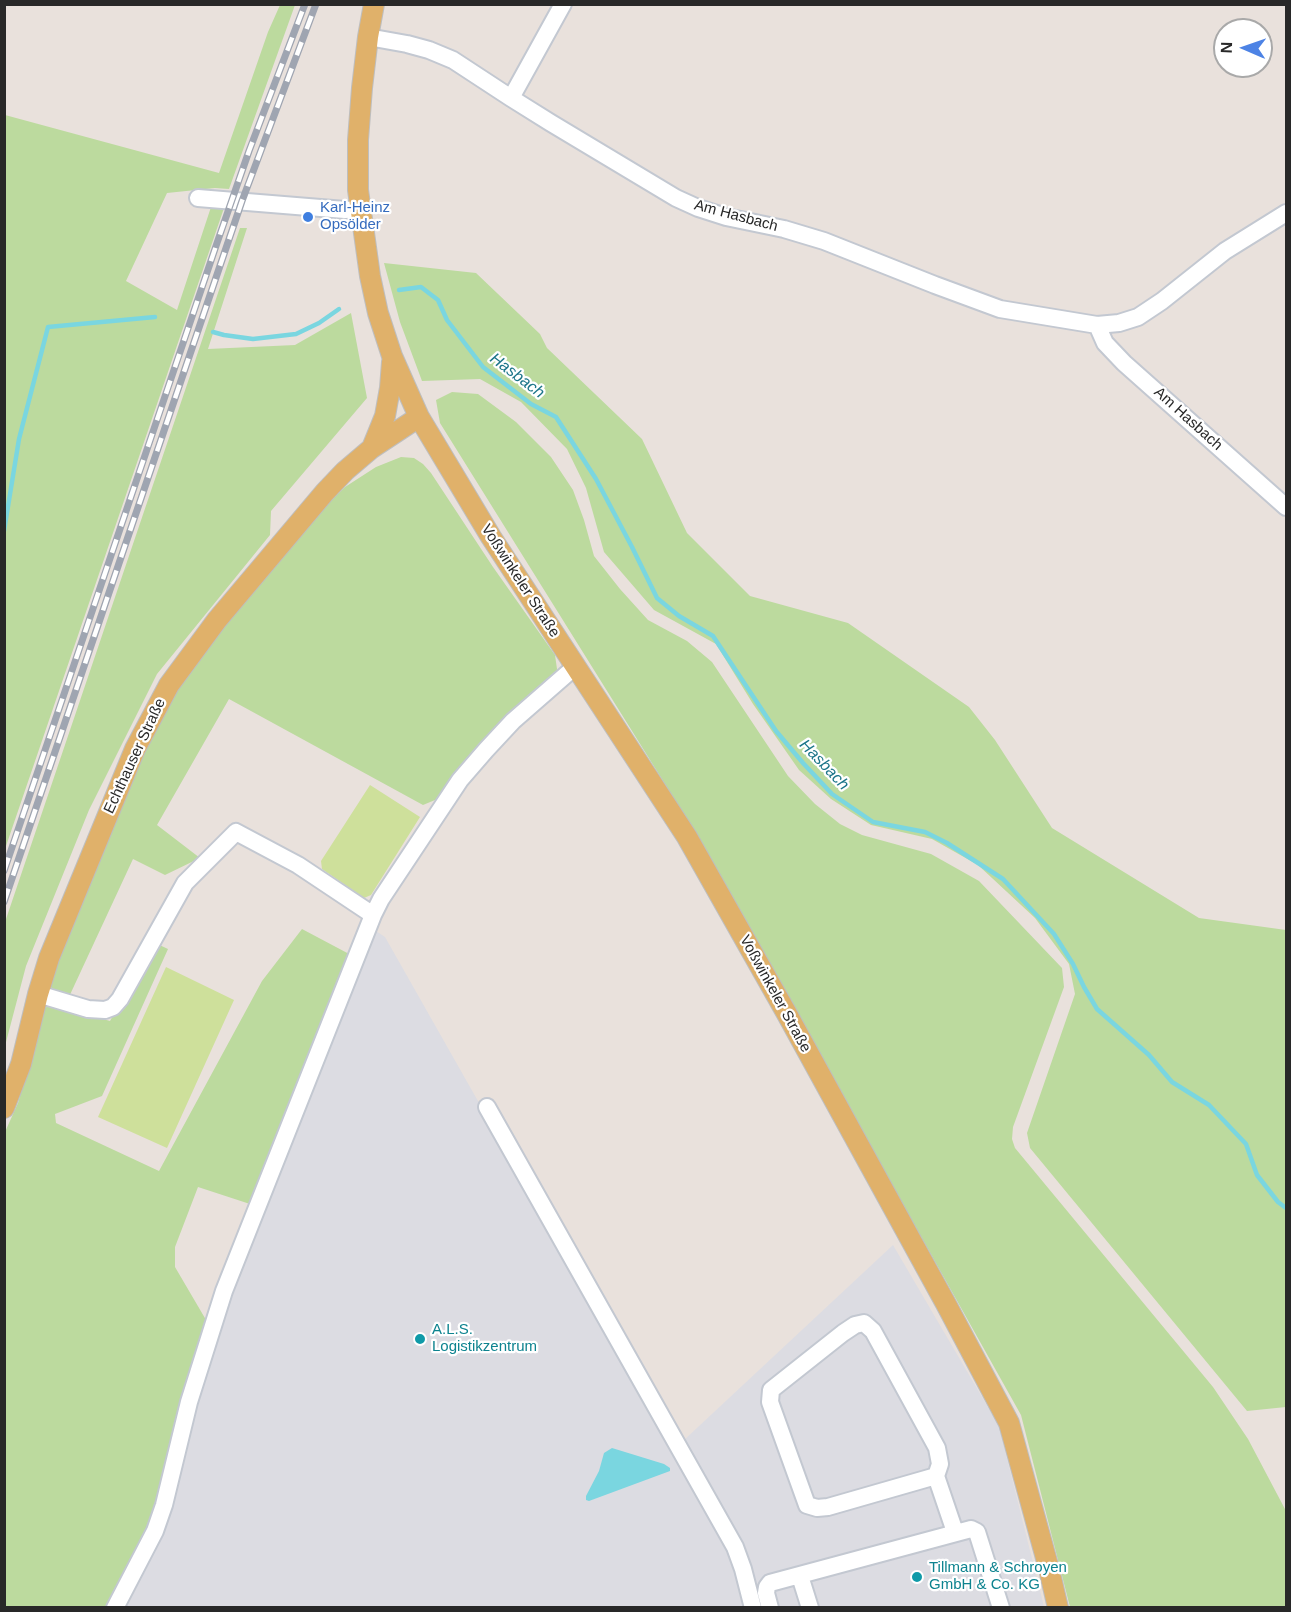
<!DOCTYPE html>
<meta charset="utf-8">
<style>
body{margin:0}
#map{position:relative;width:1291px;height:1612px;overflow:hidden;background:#e9e1dc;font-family:Helvetica,sans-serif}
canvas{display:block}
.frame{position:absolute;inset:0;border:6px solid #282828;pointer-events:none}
.north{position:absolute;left:1213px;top:18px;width:60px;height:60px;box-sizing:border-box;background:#fff;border:2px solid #a9a9a9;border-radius:50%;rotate:272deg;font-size:16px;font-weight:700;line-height:24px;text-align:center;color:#282828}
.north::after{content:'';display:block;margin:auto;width:21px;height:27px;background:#4d83e5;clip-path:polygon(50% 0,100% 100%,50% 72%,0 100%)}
</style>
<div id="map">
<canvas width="1291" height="1612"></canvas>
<div class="frame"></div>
<div class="north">N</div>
</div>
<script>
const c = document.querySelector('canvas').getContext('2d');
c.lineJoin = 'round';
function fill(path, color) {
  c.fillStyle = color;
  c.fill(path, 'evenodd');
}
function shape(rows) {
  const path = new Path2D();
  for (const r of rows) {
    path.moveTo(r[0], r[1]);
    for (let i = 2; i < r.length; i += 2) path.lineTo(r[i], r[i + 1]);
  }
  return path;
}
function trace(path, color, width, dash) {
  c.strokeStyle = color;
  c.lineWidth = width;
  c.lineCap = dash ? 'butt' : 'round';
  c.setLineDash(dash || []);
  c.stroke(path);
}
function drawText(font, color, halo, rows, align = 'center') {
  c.font = font + ' Helvetica,sans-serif';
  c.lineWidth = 4.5;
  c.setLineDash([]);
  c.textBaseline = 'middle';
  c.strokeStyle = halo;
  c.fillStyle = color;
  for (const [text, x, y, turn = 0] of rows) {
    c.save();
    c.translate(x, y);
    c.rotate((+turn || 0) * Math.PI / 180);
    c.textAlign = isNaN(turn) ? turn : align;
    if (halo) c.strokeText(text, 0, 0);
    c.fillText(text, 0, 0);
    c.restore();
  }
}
const industrial = shape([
 [376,931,385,937,733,1551,749,1607,121,1608,194,1405,215,1341,372,932],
 [893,1245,999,1426,1044,1607,758,1607,746,1553,683,1441]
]);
const green = shape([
 [280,5,295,5,229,189,215,188,167,193,126,281,177,310,211,207,224,208,5,849,5,115,219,173,268,32],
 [240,228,247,228,208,349,295,345,351,313,367,398,271,511,270,535,157,674,89,810,26,966,5,1046,5,922],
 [384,263,476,273,540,334,547,348,642,439,687,533,750,596,848,623,969,707,995,740,1052,828,1199,918,1286,930,1286,1407,1247,1411,1030,1148,1027,1133,1075,994,1069,964,1035,918,978,865,932,839,871,825,831,799,799,770,753,704,716,644,654,610,604,552,586,488,567,449,521,402,480,379,422,381,400,322],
 [452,392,478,394,516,422,551,457,573,490,584,520,594,556,620,589,648,620,687,641,712,662,788,776,815,804,840,824,862,835,931,854,979,881,1062,968,1064,987,1013,1127,1012,1139,1015,1148,1213,1387,1248,1439,1286,1511,1286,1607,1070,1607,1021,1415,690,824,440,423,436,400],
 [401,457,414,458,423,464,431,473,493,567,555,655,557,669,556,676,447,795,423,805,229,699,157,825,200,858,165,875,133,859,68,999,52,990,50,983,90,879,122,801,155,730,174,695,194,661,311,520,345,487,376,467],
 [302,929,351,955,253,1205,198,1187,175,1247,175,1267,209,1325,158,1509,110,1607,5,1608,5,1132,18,1103,29,1066,43,1010,49,1005,54,1005,110,1021,153,942,168,949,102,1096,55,1114,56,1123,159,1171,262,981]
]);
const pitch = shape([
 [370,785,420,817,371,895,364,898,322,869,321,861],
 [166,967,234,1000,167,1148,98,1117]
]);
const water = shape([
 [612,1448,664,1464,670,1468,670,1471,589,1501,586,1500,586,1496,599,1471,604,1453]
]);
const stream = shape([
 [399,290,421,287,438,300,447,320,483,367,531,404,556,417,596,479,632,547,657,598,679,616,713,636,776,731,803,763,832,794,873,822,925,832,947,843,1003,879,1054,934,1073,964,1084,987,1097,1009,1149,1055,1172,1082,1209,1105,1246,1144,1257,1175,1278,1202,1286,1208],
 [213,332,224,335,253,339,296,334,319,323,339,309],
 [4,531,19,439,48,327,155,317]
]);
const minor = shape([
 [368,37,407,44,429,50,453,60,511,98,551,123,676,198,698,208,726,217,784,229,824,241,935,285,1000,309,1097,325,1119,323,1138,317,1162,301,1225,251,1286,213],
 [511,98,563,4],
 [198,198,345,210,360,209],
 [1097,325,1105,343,1124,363,1286,507],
 [38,994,88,1009,105,1010,113,1007,120,999,185,883,236,832,298,865,373,915],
 [487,1107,735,1547,743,1569,753,1608],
 [936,1476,940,1464,937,1448,873,1331,864,1323,855,1325,843,1333,771,1390,770,1402,807,1505,817,1508,828,1507,936,1476,955,1532],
 [800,1576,810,1608],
 [115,1608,155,1531,164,1505,189,1402,224,1291,373,915,381,899,460,780,486,750,513,721,576,666],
 [770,1608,766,1593,767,1587,770,1583,971,1529,977,1532,1001,1608]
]);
const major = shape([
 [374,4,368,37,362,88,358,140,358,190,370,276,378,313,392,356,419,417,491,537,687,837,787,1014,946,1304,1009,1423,1049,1569,1058,1608],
 [372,448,385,416,390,388,392,362],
 [4,1108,21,1064,38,994,49,958,135,749,169,685,217,620,325,492,345,471,372,448,419,417]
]);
const rail = shape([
 [4,871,217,243,249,151,305,4],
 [4,902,242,201,316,4]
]);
const markers = [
 [308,217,6,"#3f7fe0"],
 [420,1339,6,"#0f9aa8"],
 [917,1577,6,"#0f9aa8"]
];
const shopNames = [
 ["Karl-Heinz",320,208],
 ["Opsölder",320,225]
];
const streetNames = [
 ["Am Hasbach",736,216,15],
 ["Am Hasbach",1188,419,42],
 ["Voßwinkeler Straße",520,581,57],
 ["Echthauser Straße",135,756,-65],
 ["Voßwinkeler Straße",775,994,61]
];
const cultureNames = [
 ["A.L.S.",432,1330],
 ["Logistikzentrum",432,1347],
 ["Tillmann & Schroyen",929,1568],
 ["GmbH & Co. KG",929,1585]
];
const waterNames = [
 ["Hasbach",517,376,37],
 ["Hasbach",824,765,46]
];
fill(industrial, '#dcdce2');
fill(green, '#bcda9e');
fill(pitch, '#cee09b');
fill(water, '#7ad6e0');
trace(stream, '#7ad6e0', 4.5);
trace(minor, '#c3c8d1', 20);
trace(major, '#bebebe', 22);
trace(minor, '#fff', 16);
trace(major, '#e0b16a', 20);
trace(rail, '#9fa5b1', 7);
trace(rail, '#fff', 4.5, [14]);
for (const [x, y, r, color] of markers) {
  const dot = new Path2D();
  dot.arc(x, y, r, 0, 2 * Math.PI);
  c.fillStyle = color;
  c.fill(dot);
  trace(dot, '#fff', 2);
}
drawText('15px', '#366cbe', '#fff', shopNames, 'left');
drawText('15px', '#282828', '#fff', streetNames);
drawText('15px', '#0d838f', '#fff', cultureNames, 'left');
drawText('italic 16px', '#1c7589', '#fff', waterNames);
</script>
